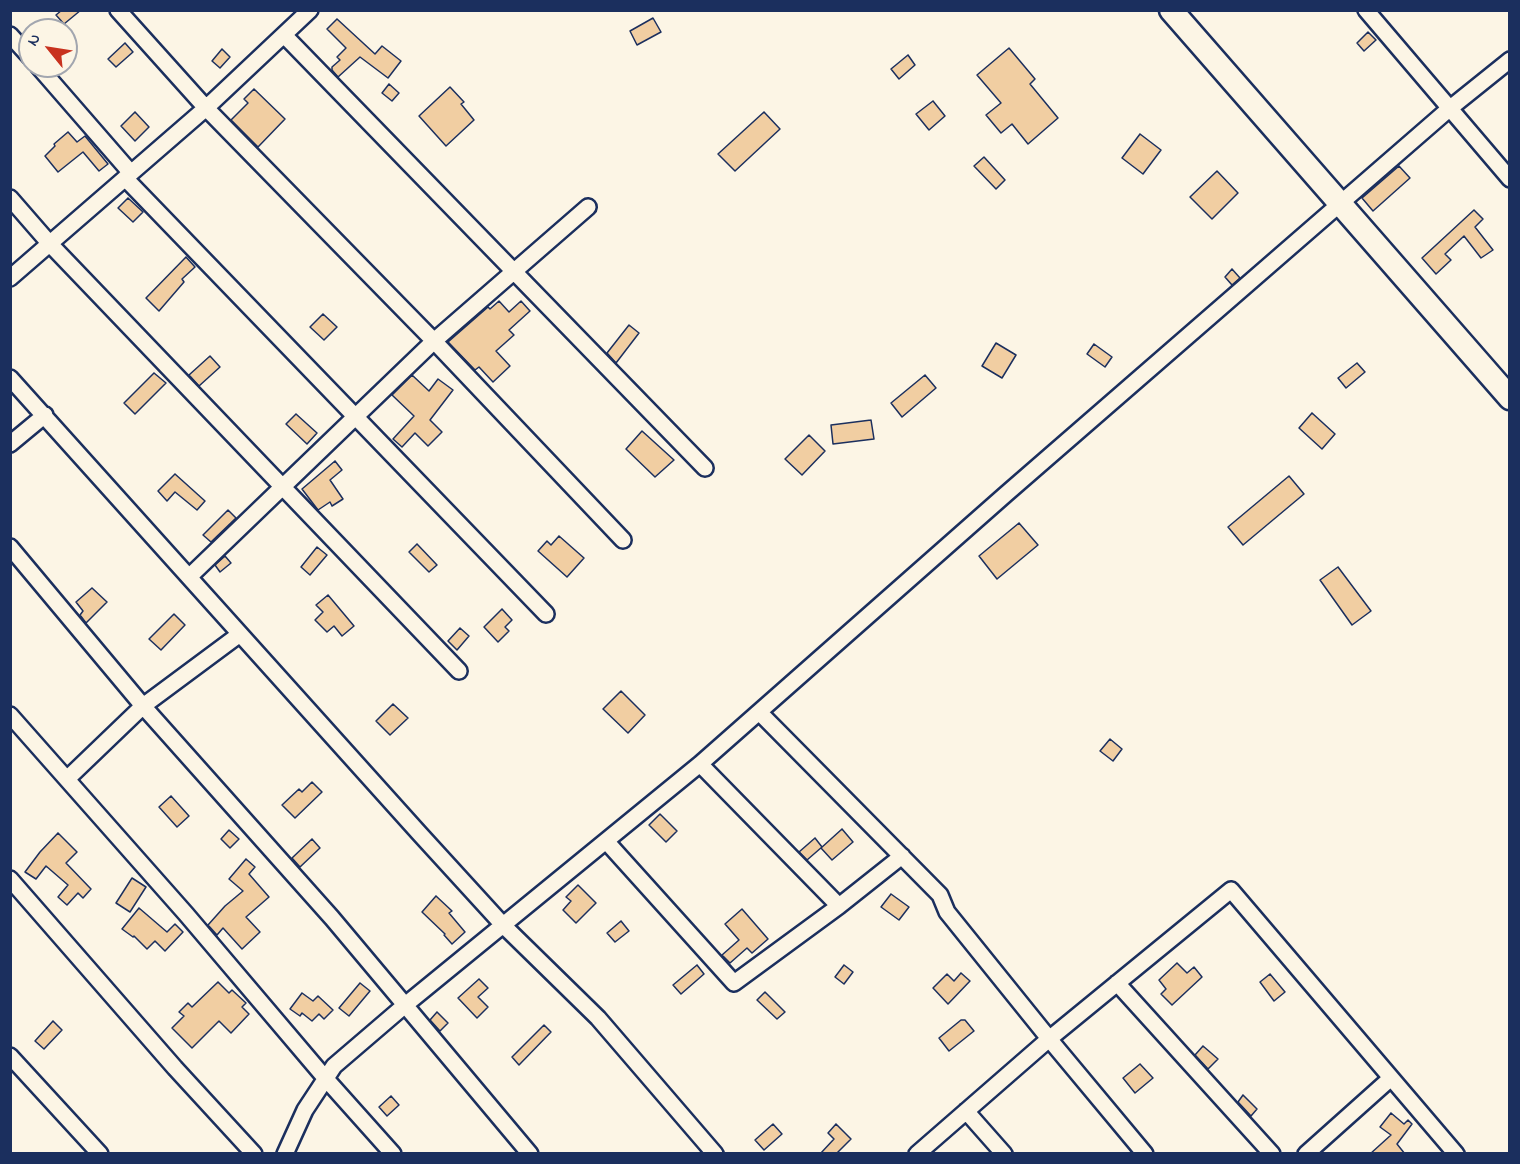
<!DOCTYPE html>
<style>
body{margin:0}
#map{position:relative;width:1520px;height:1164px;overflow:hidden;background:#fcf5e5;font-family:"Indie Flower",sans-serif}
canvas{display:block}
.frame{position:absolute;inset:0;border:12px solid #1b2f5e;pointer-events:none}
.north{position:absolute;left:18px;top:18px;width:60px;height:60px;box-sizing:border-box;background:#fcf5e5;border:2px solid #a2a6af;border-radius:50%;rotate:300deg;font-size:16px;font-weight:700;line-height:24px;text-align:center;color:#1b2f5e}
.north::after{content:'';display:block;margin:auto;width:21px;height:27px;background:#c8321e;clip-path:polygon(50% 0,100% 100%,50% 72%,0 100%)}
</style>
<div id="map">
<canvas width="1520" height="1164"></canvas>
<div class="frame"></div>
<div class="north">N</div>
</div>
<script>
const c = document.querySelector('canvas').getContext('2d');
c.lineJoin = 'round';
function fill(path, color) {
  c.fillStyle = color;
  c.fill(path, 'evenodd');
}
function shape(rows) {
  const path = new Path2D();
  for (const r of rows) {
    path.moveTo(r[0], r[1]);
    for (let i = 2; i < r.length; i += 2) path.lineTo(r[i], r[i + 1]);
  }
  return path;
}
function trace(path, color, width, dash) {
  c.strokeStyle = color;
  c.lineWidth = width;
  c.lineCap = dash ? 'butt' : 'round';
  c.setLineDash(dash || []);
  c.stroke(path);
}
const building = shape([
 [62,10,81,10,64,24,56,15,62,10],
 [653,18,661,32,637,45,630,31,653,18],
 [337,19,375,54,382,46,401,61,388,78,360,57,338,77,332,70,332,67,340,60,337,57,346,48,327,29,337,19],
 [1368,32,1376,40,1364,51,1357,43,1368,32],
 [125,43,133,52,116,67,108,59,125,43],
 [1009,48,1035,79,1030,84,1058,118,1028,144,1012,124,1001,133,986,115,1001,103,977,75,1009,48],
 [222,49,230,57,220,68,212,61,222,49],
 [908,55,915,65,899,79,891,69,908,55],
 [389,84,399,93,392,101,382,93,389,84],
 [450,87,464,102,461,104,474,120,446,146,419,116,450,87],
 [254,89,285,119,258,147,231,120,248,103,244,99,254,89],
 [933,101,945,116,929,130,916,114,933,101],
 [135,112,149,127,135,141,121,126,135,112],
 [764,112,780,129,735,171,718,154,764,112],
 [68,132,77,142,85,136,108,164,99,171,83,152,58,172,45,156,55,146,54,144,68,132],
 [1140,134,1161,150,1143,174,1122,158,1140,134],
 [984,157,1005,180,996,189,974,166,984,157],
 [1399,166,1410,178,1373,211,1362,198,1399,166],
 [1217,171,1238,193,1212,219,1190,197,1217,171],
 [128,198,143,212,133,222,118,208,128,198],
 [1474,210,1483,219,1475,227,1493,250,1481,258,1464,236,1445,254,1451,260,1436,274,1422,258,1474,210],
 [186,257,195,267,182,279,184,282,159,311,146,298,186,257],
 [1232,269,1240,278,1232,285,1225,277,1232,269],
 [499,301,509,312,521,301,530,311,509,330,514,335,496,351,510,366,493,382,479,367,475,370,448,342,488,307,490,309,499,301],
 [323,314,337,327,324,340,310,327,323,314],
 [629,325,639,333,616,363,607,353,629,325],
 [996,343,1016,355,1002,378,982,366,996,343],
 [1094,344,1112,357,1105,367,1087,354,1094,344],
 [210,356,220,367,199,386,189,375,210,356],
 [1357,363,1365,372,1346,388,1338,378,1357,363],
 [154,373,166,383,135,414,124,403,154,373],
 [412,375,429,391,438,379,453,390,430,420,442,432,428,446,415,433,402,447,393,439,414,416,392,395,412,375],
 [925,375,936,388,902,417,891,403,925,375],
 [1312,413,1335,434,1322,449,1299,428,1312,413],
 [296,414,317,433,307,444,286,424,296,414],
 [871,420,874,439,833,444,831,425,871,420],
 [642,431,674,460,655,477,626,449,642,431],
 [809,435,825,451,802,475,785,459,809,435],
 [335,461,342,470,330,480,343,499,332,506,330,502,318,510,302,489,335,461],
 [175,474,205,501,197,510,175,492,167,501,158,491,175,474],
 [1289,476,1304,494,1243,545,1228,527,1289,476],
 [228,510,236,518,211,542,203,535,228,510],
 [1019,523,1038,545,997,579,979,556,1019,523],
 [559,536,584,558,567,577,538,551,547,541,551,545,559,536],
 [417,544,437,565,429,572,409,552,417,544],
 [317,547,327,555,310,575,301,567,317,547],
 [225,556,231,563,220,572,215,565,225,556],
 [1338,567,1371,611,1352,625,1320,580,1338,567],
 [92,588,107,602,86,623,80,615,83,611,76,602,92,588],
 [328,595,354,626,342,636,334,626,327,632,315,620,323,612,316,605,328,595],
 [502,609,512,620,505,627,509,631,498,642,484,627,502,609],
 [174,614,185,625,161,650,149,639,174,614],
 [460,628,469,636,457,650,448,641,460,628],
 [621,691,645,715,628,733,603,709,621,691],
 [393,704,408,718,390,735,376,721,393,704],
 [1110,739,1122,749,1113,761,1100,751,1110,739],
 [312,782,322,792,295,818,282,805,299,789,302,792,312,782],
 [171,796,189,816,177,827,159,807,171,796],
 [660,814,677,831,666,842,649,825,660,814],
 [842,829,853,842,832,860,821,848,842,829],
 [229,830,239,839,230,848,221,839,229,830],
 [58,833,77,852,66,863,91,889,83,898,78,893,67,905,58,897,68,885,46,866,36,879,25,872,40,852,58,833],
 [815,838,822,847,807,860,799,852,815,838],
 [312,839,320,848,300,867,292,858,312,839],
 [246,859,255,867,249,874,269,897,246,917,260,932,242,949,223,928,217,935,208,925,225,906,243,891,229,879,246,859],
 [132,878,146,887,130,912,116,903,132,878],
 [578,885,596,903,576,923,563,910,571,901,566,897,578,885],
 [891,894,909,907,899,920,881,907,891,894],
 [436,896,452,911,449,913,465,932,452,944,444,935,445,934,422,912,436,896],
 [139,908,167,932,175,924,183,932,165,951,155,941,147,949,134,936,133,937,122,929,139,908],
 [742,909,768,939,752,953,747,948,730,963,722,955,739,940,725,924,742,909],
 [621,921,629,931,615,942,607,933,621,921],
 [1177,963,1187,973,1194,967,1202,977,1172,1005,1161,994,1166,989,1159,980,1177,963],
 [697,965,704,974,681,994,673,985,697,965],
 [844,965,853,972,844,984,835,977,844,965],
 [961,973,970,981,948,1004,933,988,947,974,954,981,961,973],
 [1270,974,1285,992,1274,1001,1260,982,1270,974],
 [479,979,488,988,478,997,488,1007,477,1018,458,998,479,979],
 [218,982,229,993,232,990,246,1003,242,1007,249,1014,231,1033,219,1021,192,1048,172,1028,184,1016,179,1012,188,1003,192,1007,218,982],
 [360,983,370,991,349,1016,339,1008,360,983],
 [765,992,785,1012,777,1019,757,1000,765,992],
 [302,993,313,1001,318,996,333,1010,324,1019,319,1014,312,1021,302,1013,300,1016,290,1009,302,993],
 [437,1012,448,1023,440,1031,430,1020,437,1012],
 [961,1020,965,1020,974,1031,949,1051,939,1038,961,1020],
 [53,1021,62,1030,44,1049,35,1041,53,1021],
 [544,1025,551,1032,519,1065,512,1057,544,1025],
 [1203,1046,1218,1059,1208,1069,1195,1055,1203,1046],
 [1140,1064,1153,1078,1135,1093,1123,1078,1140,1064],
 [1243,1095,1257,1109,1251,1116,1238,1102,1243,1095],
 [391,1096,399,1105,387,1116,379,1107,391,1096],
 [1391,1113,1404,1124,1408,1120,1412,1124,1397,1144,1405,1154,1370,1154,1391,1135,1380,1127,1391,1113],
 [773,1124,782,1134,764,1150,755,1140,773,1124],
 [836,1124,851,1139,836,1154,820,1154,834,1139,828,1133,836,1124]
]);
const minor = shape([
 [118,10,206,108,434,341,623,540],
 [1366,10,1510,179],
 [10,35,30,57],
 [284,35,705,468],
 [38,66,131,173],
 [125,178,546,614],
 [10,198,50,244,459,671],
 [10,278,206,108,310,10],
 [10,378,419,833,503,925,598,1018,715,1154],
 [10,444,45,415],
 [10,547,143,706,332,918,530,1154],
 [189,577,434,341,588,207],
 [759,712,940,895,947,912,1055,1046,1145,1154],
 [10,715,186,914,326,1079,393,1154],
 [700,764,839,906],
 [67,779,143,706,240,634],
 [606,841,734,983,839,906,902,856],
 [10,879,175,1068,254,1154],
 [1117,983,1272,1154],
 [10,1056,100,1154],
 [966,1111,1004,1154],
 [285,1154,305,1110,334,1066,404,1006,700,764,1006,494,1449,109,1510,60],
 [917,1154,1049,1039,1231,890,1456,1154],
 [1306,1154,1391,1078]
]);
const secondary = shape([
 [1171,10,1510,398]
]);
fill(building, '#f1cea2');
trace(building, '#1b2f5e', 1.5);
trace(minor, '#1b2f5e', 20);
trace(secondary, '#1b2f5e', 27);
trace(minor, '#fcf5e5', 15);
trace(secondary, '#fcf5e5', 22);
</script>
